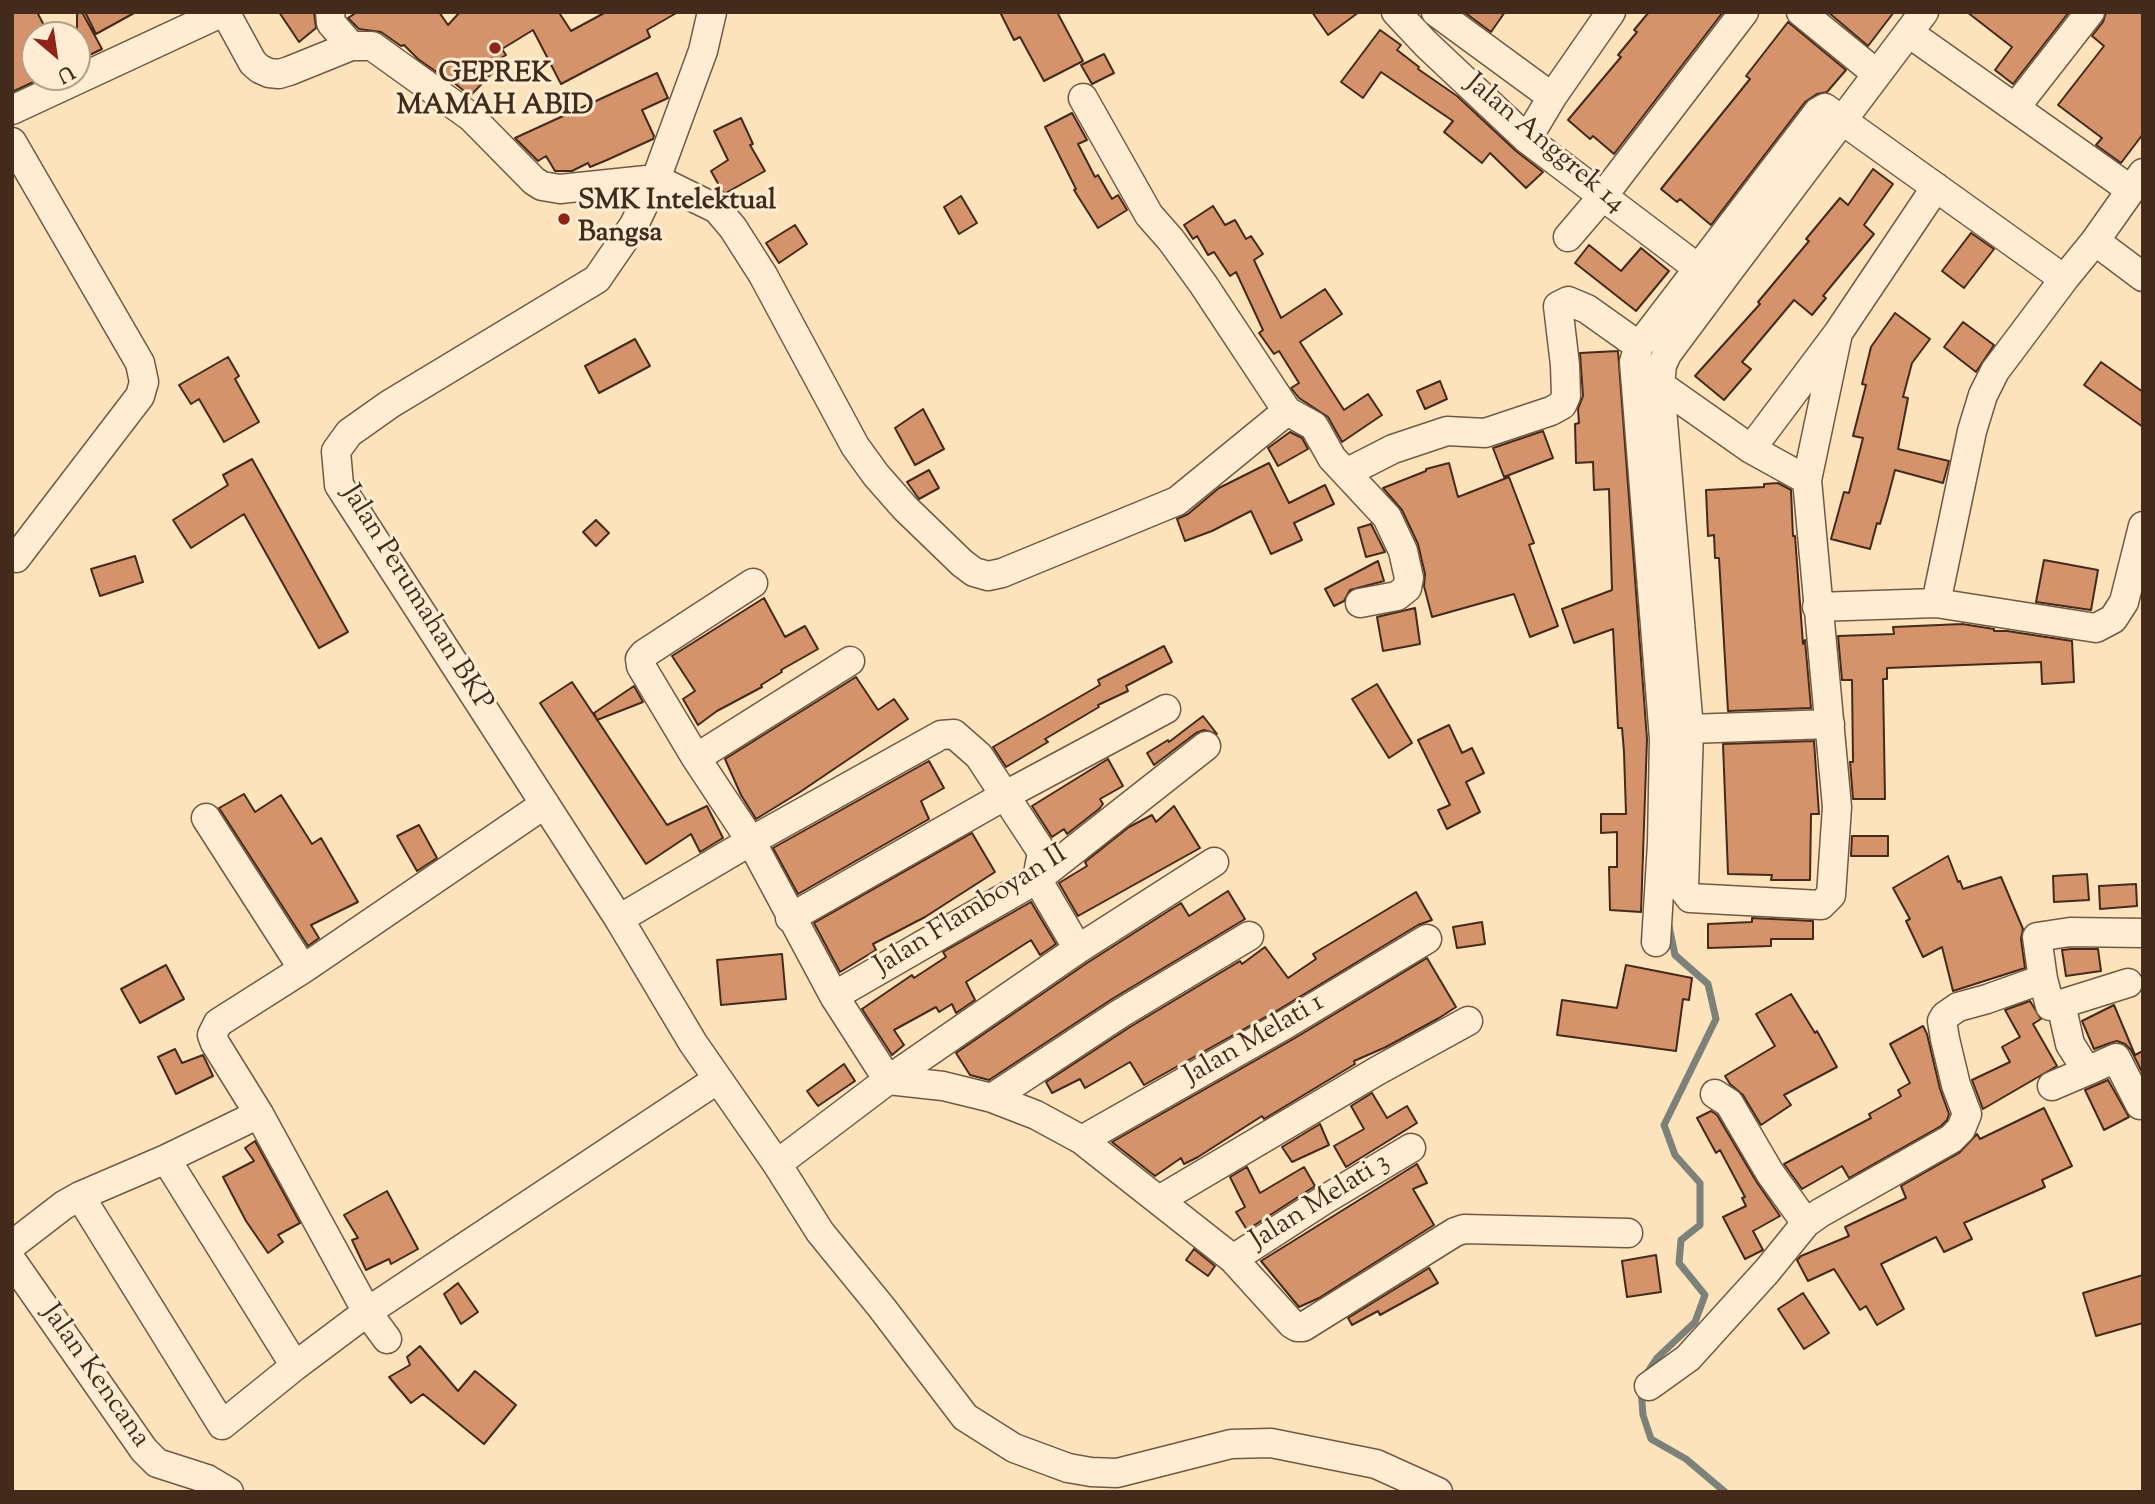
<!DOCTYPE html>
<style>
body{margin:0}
#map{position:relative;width:2155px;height:1504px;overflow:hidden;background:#fde3bb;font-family:"Sorts Mill Goudy",serif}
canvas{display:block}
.frame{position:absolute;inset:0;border:14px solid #442a1b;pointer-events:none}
.north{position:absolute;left:21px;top:21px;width:70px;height:70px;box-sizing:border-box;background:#feedd3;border:2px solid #b49f89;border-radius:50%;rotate:151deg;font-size:19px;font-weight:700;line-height:28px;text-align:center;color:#442a1b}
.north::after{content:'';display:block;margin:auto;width:24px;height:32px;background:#8f2418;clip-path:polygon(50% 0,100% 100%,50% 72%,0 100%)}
</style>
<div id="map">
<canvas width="2155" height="1504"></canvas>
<div class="frame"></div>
<div class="north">U</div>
</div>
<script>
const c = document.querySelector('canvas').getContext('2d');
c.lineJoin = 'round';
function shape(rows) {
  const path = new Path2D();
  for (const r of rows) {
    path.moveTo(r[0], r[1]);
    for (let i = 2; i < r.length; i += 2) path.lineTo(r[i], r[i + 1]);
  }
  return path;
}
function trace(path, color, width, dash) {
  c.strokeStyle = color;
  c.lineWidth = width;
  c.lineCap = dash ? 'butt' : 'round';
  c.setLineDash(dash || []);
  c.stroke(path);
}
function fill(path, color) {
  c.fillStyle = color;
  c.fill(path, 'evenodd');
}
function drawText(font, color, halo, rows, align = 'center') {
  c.font = font + ' "Sorts Mill Goudy",serif';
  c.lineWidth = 6;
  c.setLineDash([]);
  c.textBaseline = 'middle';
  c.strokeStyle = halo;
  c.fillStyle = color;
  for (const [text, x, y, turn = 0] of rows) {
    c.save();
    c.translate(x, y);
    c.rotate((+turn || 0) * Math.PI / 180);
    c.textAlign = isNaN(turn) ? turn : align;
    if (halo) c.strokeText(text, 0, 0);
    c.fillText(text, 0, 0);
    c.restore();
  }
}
const stream = shape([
 [1645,1376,1657,1358,1695,1322,1705,1295,1679,1263,1681,1240,1700,1225,1700,1183,1675,1155,1664,1125,1716,1019,1708,984,1675,955,1669,926],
 [1641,1390,1643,1415,1651,1439,1686,1459,1725,1492]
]);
const building = shape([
 [12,12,37,12,49,35,35,35,35,77,44,77,12,92,12,12],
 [77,12,82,12,102,49,77,61,77,12],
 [85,12,136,12,96,34,85,12],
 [279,12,314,12,316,28,299,42,279,12],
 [357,12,439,12,448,25,460,12,563,12,560,14,571,31,606,12,678,12,647,30,650,37,561,84,533,30,502,49,506,55,491,64,496,69,470,96,446,76,445,78,418,59,404,45,401,46,381,32,359,29,348,18,357,12],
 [1000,12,1057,12,1083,61,1044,81,1020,37,1014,40,1000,12],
 [1312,12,1359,12,1328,35,1312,12],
 [1464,12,1505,12,1491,32,1464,12],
 [1649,12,1723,12,1614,154,1593,136,1590,139,1568,120,1621,57,1618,55,1637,32,1634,30,1649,12],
 [1828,12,1894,12,1868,46,1828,12],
 [1967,12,2069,12,2013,84,1995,70,2012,47,1967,12],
 [2106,12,2143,12,2143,134,2121,163,2096,145,2102,138,2058,105,2104,46,2092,36,2103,22,2106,12],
 [1788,22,1846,70,1827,92,1817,94,1805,102,1711,225,1680,199,1677,202,1661,189,1750,79,1746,76,1788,22],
 [1380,30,1401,45,1397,50,1419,67,1418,69,1457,96,1516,151,1543,172,1526,188,1490,153,1482,163,1444,132,1453,121,1381,72,1363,98,1341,82,1380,30],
 [1104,54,1114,73,1092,84,1081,65,1104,54],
 [657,73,668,98,642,110,654,136,653,139,607,160,590,167,588,163,572,171,555,171,546,156,538,161,515,138,657,73],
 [1072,113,1087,140,1078,144,1095,177,1098,175,1112,199,1118,195,1127,210,1098,228,1074,190,1076,189,1045,127,1072,113],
 [741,118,753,144,750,145,765,171,724,194,711,171,728,160,714,131,741,118],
 [1873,169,1893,184,1864,225,1874,234,1823,296,1826,298,1812,315,1794,300,1742,362,1751,369,1724,400,1695,376,1760,304,1758,302,1809,241,1806,239,1840,198,1848,205,1873,169],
 [961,196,977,223,959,234,944,207,961,196],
 [1213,206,1225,225,1235,220,1246,239,1251,236,1263,254,1254,260,1281,318,1325,289,1342,314,1300,342,1344,410,1368,394,1382,415,1342,442,1328,417,1299,398,1291,388,1299,383,1279,351,1274,354,1259,333,1263,330,1236,272,1230,276,1214,252,1208,255,1197,236,1193,239,1184,225,1213,206],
 [795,225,807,244,779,263,766,243,795,225],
 [1971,233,1994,249,1964,288,1942,271,1971,233],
 [1589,245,1621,271,1641,248,1669,271,1636,311,1575,263,1589,245],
 [1895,313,1930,339,1912,363,1903,397,1908,398,1898,449,1949,461,1943,483,1895,470,1888,497,1880,524,1877,523,1870,549,1831,539,1844,492,1849,493,1863,438,1853,436,1866,385,1862,384,1871,347,1895,313],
 [1963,322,1994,345,1976,372,1944,347,1963,322],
 [635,339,650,366,599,393,585,366,635,339],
 [1618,351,1647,739,1641,912,1610,910,1609,867,1617,867,1617,832,1601,833,1601,814,1626,814,1624,752,1622,728,1618,728,1613,629,1574,643,1562,609,1612,590,1609,489,1594,490,1593,462,1576,463,1575,424,1579,423,1578,409,1583,396,1580,353,1618,351],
 [228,357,239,376,235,379,259,422,224,442,199,399,191,404,179,385,228,357],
 [2101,362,2143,392,2143,427,2084,385,2101,362],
 [1440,381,1447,399,1425,409,1417,391,1440,381],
 [923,409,944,449,915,465,895,428,923,409],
 [1543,431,1553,458,1504,477,1493,448,1543,431],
 [1290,432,1302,438,1308,449,1278,466,1268,448,1290,432],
 [252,459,348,632,319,648,244,514,191,548,173,520,228,485,223,475,252,459],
 [1269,463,1289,503,1325,485,1334,504,1294,523,1302,540,1271,554,1251,511,1212,531,1185,541,1177,519,1188,514,1219,488,1269,463],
 [1449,463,1458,497,1509,477,1534,543,1529,545,1558,626,1530,637,1514,594,1432,617,1424,586,1425,574,1418,544,1402,510,1383,488,1426,471,1426,469,1449,463],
 [929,470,939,488,919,499,907,482,929,470],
 [1778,483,1791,490,1793,536,1795,536,1803,644,1805,640,1811,708,1728,711,1719,558,1715,558,1714,535,1708,536,1706,490,1764,487,1764,484,1778,483],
 [596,520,609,533,596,546,583,532,596,520],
 [1371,524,1385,552,1366,557,1358,528,1371,524],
 [135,556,143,582,100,596,91,569,135,556],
 [2044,560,2098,570,2091,610,2036,602,2044,560],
 [1378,561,1384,581,1350,590,1344,601,1334,606,1325,589,1378,561],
 [764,598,785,637,805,626,818,649,781,670,782,672,761,685,762,687,717,711,698,725,683,699,695,691,672,656,764,598],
 [1415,608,1420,644,1383,651,1377,617,1415,608],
 [1962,624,1994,629,1994,631,2007,631,2072,641,2074,682,2042,684,2041,662,1887,668,1887,679,1883,679,1885,799,1853,799,1850,762,1853,762,1852,680,1842,680,1838,636,1894,634,1893,627,1962,624],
 [1164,646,1172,662,1126,686,1128,691,1098,705,1099,707,1045,739,1048,742,1006,767,993,747,1100,685,1098,680,1164,646],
 [856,677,878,710,894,699,908,719,800,792,756,819,741,795,725,759,856,677],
 [572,682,667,825,707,806,723,838,700,852,691,834,646,864,540,703,572,682],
 [1377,684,1412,743,1389,758,1352,699,1377,684],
 [634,686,643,702,597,720,594,713,634,686],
 [1203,716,1217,734,1204,730,1196,733,1154,765,1147,753,1168,740,1169,742,1203,716],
 [1449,725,1462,753,1472,748,1484,773,1466,782,1480,812,1447,829,1438,810,1450,805,1418,740,1449,725],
 [1814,741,1819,814,1811,814,1810,880,1771,880,1772,875,1728,874,1723,744,1814,741],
 [1108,759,1123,786,1100,799,1103,804,1099,809,1067,834,1064,829,1052,837,1032,806,1108,759],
 [929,761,944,788,921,801,929,819,798,894,773,848,929,761],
 [244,794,255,812,281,795,312,844,321,838,358,902,311,925,319,938,308,946,219,808,244,794],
 [1174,806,1200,848,1078,916,1059,883,1087,866,1085,862,1129,827,1152,815,1156,822,1174,806],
 [419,825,437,858,417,871,397,836,419,825],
 [972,833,995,872,925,917,873,944,876,950,840,972,814,923,972,833],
 [1852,836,1888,836,1888,856,1851,856,1852,836],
 [1948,856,1958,882,1960,881,1963,889,2001,877,2023,929,2021,939,2025,968,1953,991,1942,947,1923,957,1906,921,1910,919,1893,888,1948,856],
 [2087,874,2089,900,2054,902,2053,876,2087,874],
 [2136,884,2137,906,2100,909,2099,886,2136,884],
 [1228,891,1245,919,1112,999,989,1080,970,1075,956,1053,1087,963,1181,903,1189,916,1228,891],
 [1416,892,1432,920,1418,925,1278,1010,1144,1085,1130,1062,1085,1088,1080,1079,1052,1093,1046,1082,1130,1027,1240,961,1242,964,1265,947,1288,978,1316,959,1313,954,1416,892],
 [1031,902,1056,944,1040,955,1031,940,966,982,975,1000,956,1013,952,1004,939,1012,936,1007,894,1030,904,1045,892,1055,862,1009,912,975,914,978,946,957,943,952,1031,902],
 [1752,918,1813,921,1813,939,1771,939,1771,946,1708,948,1708,924,1752,922,1752,918],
 [1482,922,1485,944,1457,948,1453,927,1482,922],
 [2071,949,2098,949,2101,971,2066,976,2062,950,2071,949],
 [782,954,786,999,721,1005,717,960,782,954],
 [1427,958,1456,1007,1439,1018,1386,1047,1354,1061,1355,1064,1264,1119,1262,1116,1198,1157,1184,1164,1181,1158,1155,1176,1112,1142,1295,1038,1427,958],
 [166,965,184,999,140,1023,121,989,166,965],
 [1626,965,1692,978,1689,1000,1683,999,1676,1051,1557,1035,1562,1000,1617,1008,1626,965],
 [1791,994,1815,1033,1817,1031,1837,1067,1784,1095,1791,1105,1761,1125,1743,1095,1730,1084,1725,1076,1775,1046,1756,1014,1791,994],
 [2030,1001,2041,1019,2033,1024,2057,1066,1983,1109,1972,1080,2010,1062,2002,1047,2020,1037,2005,1010,2030,1001],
 [2114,1005,2135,1055,2143,1051,2143,1074,2131,1050,2125,1044,2117,1041,2110,1043,2094,1049,2082,1021,2114,1005],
 [1923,1026,1927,1034,1940,1089,1949,1114,1947,1120,1941,1126,1849,1178,1842,1166,1802,1189,1784,1164,1871,1118,1869,1114,1901,1096,1898,1090,1910,1083,1890,1044,1923,1026],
 [175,1049,182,1063,203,1055,213,1076,176,1094,158,1057,175,1049],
 [844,1064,855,1081,818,1106,807,1091,844,1064],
 [2108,1080,2129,1117,2104,1130,2085,1090,2108,1080],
 [1372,1093,1387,1118,1407,1106,1417,1123,1346,1167,1334,1146,1364,1129,1351,1106,1372,1093],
 [2044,1108,2072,1166,2042,1180,2045,1187,1964,1223,1972,1239,1944,1252,1936,1237,1881,1264,1904,1309,1877,1325,1866,1306,1860,1310,1834,1269,1808,1281,1797,1260,1801,1256,1849,1236,1845,1227,1906,1198,1901,1186,1959,1153,1977,1134,1980,1139,2044,1108],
 [1711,1111,1717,1115,1756,1181,1780,1216,1753,1231,1763,1250,1745,1259,1723,1217,1746,1206,1742,1198,1745,1197,1720,1150,1716,1153,1697,1118,1711,1111],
 [1320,1124,1329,1145,1292,1162,1282,1147,1320,1124],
 [255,1141,300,1223,278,1235,283,1242,268,1253,246,1221,223,1177,254,1161,245,1148,255,1141],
 [1417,1164,1427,1183,1413,1189,1434,1225,1319,1298,1299,1307,1261,1261,1417,1164],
 [1247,1167,1260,1193,1304,1167,1315,1186,1247,1230,1236,1212,1245,1207,1230,1177,1247,1167],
 [387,1191,418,1249,391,1264,389,1259,366,1270,352,1240,358,1238,344,1215,387,1191],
 [1194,1249,1215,1266,1208,1276,1186,1260,1194,1249],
 [1656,1255,1661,1292,1627,1297,1622,1261,1656,1255],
 [1429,1268,1438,1283,1380,1315,1378,1311,1352,1325,1348,1318,1429,1268],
 [2143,1275,2143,1323,2096,1336,2083,1293,2143,1275],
 [458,1283,478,1312,461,1324,444,1294,458,1283],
 [1803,1293,1829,1333,1804,1349,1778,1309,1803,1293],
 [420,1346,458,1391,475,1371,516,1405,484,1444,423,1394,411,1403,389,1377,410,1365,407,1357,420,1346]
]);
const minor = shape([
 [225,12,253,63,260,69,269,73,279,74,289,71,351,46,372,46,471,117,534,181,542,186,560,189,656,179,717,209,733,228,763,275,855,446,876,475,905,508,962,563,974,572,988,576,1002,573,1177,501,1287,411],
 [330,12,331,23,351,46],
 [712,12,703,51,656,179,634,225,597,279,390,404,349,433,336,451,339,485,619,919,693,1043,777,1164,820,1232,882,1308,965,1417,1014,1448,1068,1468,1091,1472,1117,1473,1231,1444,1271,1443,1376,1464,1438,1492],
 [1396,12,1426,44,1527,139,1699,269],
 [1436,12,1552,97],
 [1801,12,1877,74],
 [1909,33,2131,190],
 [1083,98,1149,215,1171,240,1203,284,1287,411,1314,426,1332,458,1346,473,1393,449,1447,431,1485,433,1551,411,1562,405,1566,396,1565,365,1558,306,1568,301,1587,309,1639,346],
 [2015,108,2090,12],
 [12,110,223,12],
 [1527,139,1552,97,1611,12],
 [12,142,140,363,144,382,140,396,16,558],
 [1568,237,1603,196,1744,12],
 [2095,241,2143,173],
 [1838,333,1807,480,1837,807,1831,895,1821,905,1690,898,1684,890,1689,729,1660,385,1662,365,1667,354,1728,272,1924,12],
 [1660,385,1751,449,1807,480],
 [1751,449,1838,333,1936,187],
 [1346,473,1387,517,1403,551,1409,578,1407,588,1397,596,1360,603],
 [753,583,644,654,640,659,641,666,696,758,751,841,834,996,888,1080],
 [1936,603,1972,431,1983,395,1995,371,2064,279],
 [1817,607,1936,603,2096,628,2113,619,2124,602,2143,526],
 [1689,729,1830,724],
 [696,758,850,661],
 [206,818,303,969],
 [790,918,1004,796,1166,709],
 [619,919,751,841,941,735,954,734,979,756,1042,852,1037,879,1078,949],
 [1656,942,1662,843,1664,739,1634,362,1639,346,1818,112,1825,108,2064,279,2095,241,2143,277],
 [2043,979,2050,1006,2061,1004,2070,1044,2087,1071,2116,1058,2140,1105],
 [834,996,1037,879,1206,746],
 [2061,1004,2128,983],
 [888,1080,943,1086,992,1098,1036,1115,1082,1140,1233,1259,1292,1324,1297,1327,1303,1327,1455,1232,1464,1229,1628,1233],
 [2052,1086,2087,1071],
 [1715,1094,1729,1103,1770,1173,1806,1223],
 [992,1098,1121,1013,1249,936],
 [259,1114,367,1312,387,1339],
 [1082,1140,1286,1024,1427,939],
 [166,1159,295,1366],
 [777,1164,888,1080,1078,949,1214,862],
 [80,1196,222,1425,295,1366,367,1312,718,1079],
 [1159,1200,1377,1071,1468,1021],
 [12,1245,64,1205,80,1196,166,1159,259,1114,215,1043,212,1035,218,1023,303,969,545,804],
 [1233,1259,1324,1200,1411,1148],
 [12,1261,144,1450,157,1463,207,1479,229,1492],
 [1649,1386,1688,1358,1767,1271,1806,1223,1820,1213,1951,1139,1961,1129,1967,1114,1956,1085,1945,1039,1942,1021,1945,1016,1958,1007,1987,999,2043,979,2037,937,2070,932,2143,933]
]);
const markers = [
 [495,48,7,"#8f2418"],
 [564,219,7,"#8f2418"]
];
const poiNames = [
 ["GEPREK",495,76],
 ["MAMAH ABID",495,108],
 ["SMK Intelektual",578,203,"left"],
 ["Bangsa",578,235,"left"]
];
const streetNames = [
 ["Jalan Anggrek 14",1544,145,40],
 ["Jalan Perumahan BKP",415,599,58],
 ["Jalan Flamboyan II",972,912,-32],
 ["Jalan Melati 1",1255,1041,-30],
 ["Jalan Melati 3",1321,1203,-32],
 ["Jalan Kencana",94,1377,55]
];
trace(stream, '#7c827a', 7);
fill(building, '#d5936b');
trace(building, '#442a1b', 2);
trace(minor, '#725843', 31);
trace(minor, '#feedd3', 28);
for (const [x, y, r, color] of markers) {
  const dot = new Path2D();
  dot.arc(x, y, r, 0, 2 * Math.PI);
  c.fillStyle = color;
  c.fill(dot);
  trace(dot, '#feedd3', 2.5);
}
drawText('bold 28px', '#442a1b', '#feedd3', poiNames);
drawText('28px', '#442a1b', '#feedd3', streetNames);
</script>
